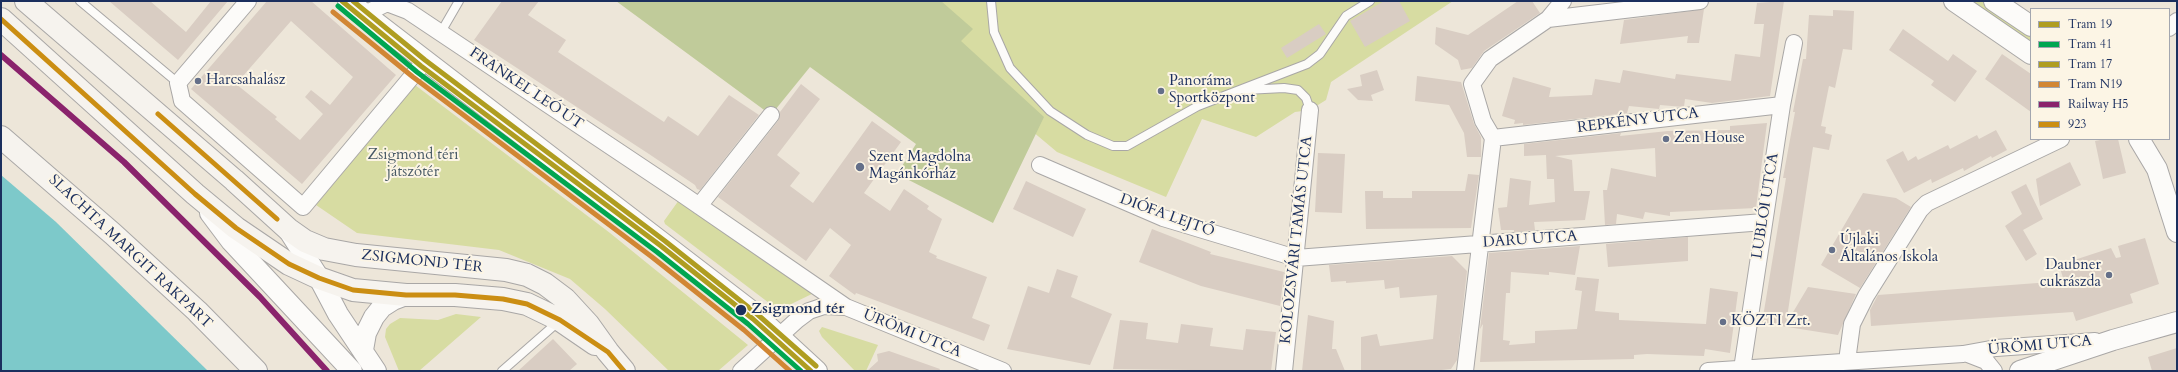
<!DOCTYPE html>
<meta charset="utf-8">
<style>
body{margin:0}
#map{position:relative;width:2178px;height:372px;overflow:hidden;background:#ede6d9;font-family:Cardo,serif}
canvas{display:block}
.frame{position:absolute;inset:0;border:2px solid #1b2f5e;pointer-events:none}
.legend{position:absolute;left:2030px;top:8px;width:140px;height:132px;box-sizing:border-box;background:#fcf5e5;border:1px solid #a2a6af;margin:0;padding:5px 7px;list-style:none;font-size:12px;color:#1b2f5e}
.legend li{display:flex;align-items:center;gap:8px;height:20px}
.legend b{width:20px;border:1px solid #a2a6af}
</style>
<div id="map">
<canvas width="2178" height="372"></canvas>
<div class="frame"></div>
<ul class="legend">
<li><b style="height:5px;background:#af9d21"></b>Tram 19</li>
<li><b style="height:5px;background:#00a651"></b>Tram 41</li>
<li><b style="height:5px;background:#af9d21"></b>Tram 17</li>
<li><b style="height:5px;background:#d18634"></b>Tram N19</li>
<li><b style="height:5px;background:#8a236c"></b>Railway H5</li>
<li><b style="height:5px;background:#cb8e13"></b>923</li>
</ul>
</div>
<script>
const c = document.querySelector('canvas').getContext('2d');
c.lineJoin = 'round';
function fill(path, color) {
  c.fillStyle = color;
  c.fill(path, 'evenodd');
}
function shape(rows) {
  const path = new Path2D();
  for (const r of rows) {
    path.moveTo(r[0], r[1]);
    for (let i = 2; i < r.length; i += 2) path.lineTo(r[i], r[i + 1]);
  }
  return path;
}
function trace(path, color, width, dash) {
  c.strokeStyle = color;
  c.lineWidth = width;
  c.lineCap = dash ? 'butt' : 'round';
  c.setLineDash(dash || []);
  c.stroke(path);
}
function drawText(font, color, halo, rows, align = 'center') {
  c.font = font + ' Cardo,serif';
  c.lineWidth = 4;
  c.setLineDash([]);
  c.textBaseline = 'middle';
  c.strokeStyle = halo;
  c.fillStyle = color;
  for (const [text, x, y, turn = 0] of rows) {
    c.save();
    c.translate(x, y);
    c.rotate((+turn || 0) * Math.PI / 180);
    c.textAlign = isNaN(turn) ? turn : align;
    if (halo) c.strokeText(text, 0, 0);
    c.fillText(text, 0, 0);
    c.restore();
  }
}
const green = shape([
 [925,1,1453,1,1331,82,1326,100,1310,110,1295,112,1256,137,1202,119,1166,197,1057,152,1007,110],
 [1968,1,1987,1,2031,32,2031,44],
 [415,85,610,233,748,345,718,371,669,371,605,309,570,279,499,250,357,233,316,205],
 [679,200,816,292,785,307,773,306,665,224,664,221],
 [456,314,481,317,419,371,399,371,385,337,386,329,390,324,400,318,438,320],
 [822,327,878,345,866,371,855,371,822,337,819,331]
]);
const forest = shape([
 [616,1,941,1,973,29,961,41,1044,117,993,223,897,174,916,144,810,67,771,115]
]);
const water = shape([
 [1,175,56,222,208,371,1,371]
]);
const building = shape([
 [109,1,150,1,186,32,211,1,228,1,178,60],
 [267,1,311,1,396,75,302,184,191,89],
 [291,21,353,77,330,105,311,90,305,97,323,114,300,140,275,119,277,117,236,84],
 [502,1,539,1,528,15,566,40,558,52,664,122,668,116,698,136,729,95,759,115,700,190,697,189,695,185,649,154,474,40],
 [1384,1,1399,1,1410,21,1365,47,1350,21],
 [1518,1,1532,1,1540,13,1484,51,1472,68,1461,70,1458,60,1435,44,1436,27,1468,35],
 [1784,1,1770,96,1712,103,1685,99,1684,107,1660,105,1659,109,1629,106,1627,113,1523,125,1523,123,1514,124,1515,120,1502,116,1513,77,1551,88,1549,97,1592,95,1595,79,1620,83,1623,70,1675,79,1676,74,1731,81,1735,54,1760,57,1764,24,1754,24,1757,3],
 [1704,9,1699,43,1687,43,1688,36,1620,44,1624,20],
 [1833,10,1854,11,1852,50,1843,49,1835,88,1829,86,1821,126,1826,127,1825,133,1832,135,1829,150,1813,147,1786,324,1808,287,1856,294,1838,335,1762,323,1786,178,1783,178,1795,112,1793,112,1803,59,1806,59,1809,15,1833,16],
 [1319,24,1326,34,1287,58,1281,48],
 [1903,29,1948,61,1953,54,1977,71,1955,102,1931,85,1934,81,1889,50],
 [2002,54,2031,74,2031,112,1985,79],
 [1377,70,1384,90,1371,95,1373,101,1358,100,1347,89,1362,86,1360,75],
 [1417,76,1461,82,1474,124,1481,137,1481,157,1467,157,1464,133,1449,105,1415,101],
 [801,84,820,99,777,155,800,173,790,186,813,203,872,121,901,142,864,193,890,211,904,189,929,206,927,209,942,219,929,252,937,256,936,258,987,277,972,318,990,325,984,341,856,293,855,295,829,276,851,245,830,228,806,261,718,197,778,121,780,112],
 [1767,123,1756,208,1670,212,1670,216,1645,212,1643,219,1617,214,1616,224,1605,225,1603,190,1607,190,1611,168,1656,177,1655,148,1555,156,1572,160,1574,191,1590,191,1585,220,1534,222,1535,230,1514,232,1514,230,1501,230,1498,208,1507,207,1510,178,1531,181,1529,205,1555,202,1554,179,1547,179,1546,155,1524,156,1524,144,1621,133,1620,136,1668,131,1730,130,1730,126],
 [1996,130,2007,150,1992,158,1991,156,1964,171,1963,168,1932,183,1931,179,1904,193,1886,160,1903,151,1908,161,1916,156,1918,160,1948,145,1950,149,1977,135,1979,139],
 [2105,139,2118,139,2126,173,2103,179,2095,141],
 [1318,153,1345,154,1342,213,1315,212],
 [2070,162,2081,185,2040,206,2036,179],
 [1468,174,1479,175,1471,228,1366,229,1365,191,1383,191,1383,198,1412,198,1412,191,1465,191],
 [1026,181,1086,209,1073,237,1013,209],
 [2026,184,2043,219,2023,230,2037,254,2026,261,2005,226,2022,214,2011,192],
 [1863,193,1896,198,1911,207,1860,288,1821,265],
 [1152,229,1211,252,1210,254,1284,272,1280,306,1201,286,1139,262],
 [1688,237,1688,261,1608,267,1606,244],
 [2145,238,2159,284,2130,294,2133,303,2076,321,2073,312,1871,326,1870,310,1878,295,2064,281,2059,265,2111,248,2116,258,2121,257,2118,246],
 [1580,246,1575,275,1549,272,1549,275,1511,272,1510,293,1506,293,1503,340,1510,341,1509,345,1535,343,1535,331,1577,329,1582,291,1575,290,1577,277,1599,279,1595,311,1619,313,1619,320,1706,324,1710,288,1738,292,1730,353,1705,349,1704,356,1647,354,1634,355,1634,359,1480,362,1483,324,1480,329,1489,253],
 [1452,256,1467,271,1457,360,1451,369,1432,371,1361,371,1361,337,1377,334,1380,346,1433,339,1437,295,1400,298,1399,287,1385,289,1384,280,1346,283,1346,281,1331,282,1329,265],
 [1057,269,1078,276,1071,297,1112,314,1090,365,1007,349,1028,286,1049,293],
 [1308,315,1334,321,1332,349,1336,349,1345,371,1302,371],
 [1120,320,1148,323,1146,339,1178,343,1181,324,1213,328,1210,346,1243,350,1246,329,1276,332,1271,371,1113,369],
 [553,339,577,364,569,371,518,371],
 [2177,348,2177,371,2152,371,2148,357],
 [889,351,940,369,939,371,867,371,878,361,877,354]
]);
const service = shape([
 [80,1,178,83],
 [991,1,994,32,1010,68,1050,111,1087,135,1113,146,1127,146,1198,106,1307,64,1320,54,1346,16,1370,1],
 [441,32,459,1],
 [1245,90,1284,88,1298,90,1306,98,1310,110],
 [502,371,558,322]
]);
const minor = shape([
 [248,1,178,83,181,96,182,101,303,207,425,61],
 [361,11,369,12,387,3,408,11,679,192,846,307],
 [1548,19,1700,1],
 [2169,28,2177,21],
 [1493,138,1782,105],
 [1040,165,1163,218,1296,258,1764,222],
 [699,206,771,115],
 [1968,354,1986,361,1994,371],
 [1847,361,1852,324,1866,296,1920,210,1927,203,2061,139],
 [1742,369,1782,105,1794,43],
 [741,371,797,320,809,311,824,306,846,307,1003,371],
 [1284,371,1310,110],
 [1465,371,1493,138,1483,121,1472,84,1490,59,1548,19,1563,1],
 [1708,371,1963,354,1996,348,2095,341]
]);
const tertiary = shape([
 [348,1,754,313,817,371],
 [1954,1,2031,54],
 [1994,1,2031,26],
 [2139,139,2157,169,2177,232],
 [210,213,231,241,352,371],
 [289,231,319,278,338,314,376,371],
 [363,350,366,333,374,317,382,307,393,300,406,295],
 [2020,371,2113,340,2177,322]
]);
const secondary = shape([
 [26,1,234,180,288,229,305,241,324,249,356,255,506,270,527,275,545,284,565,299,588,324,608,352,624,371],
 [1,19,195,194,236,228,289,264,319,278,353,290,406,295,455,295,503,299,527,304,560,320,595,344],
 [1,137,113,234,197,311,256,371]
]);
const bus1 = shape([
 [1,19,195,194,236,228,289,264,319,278,353,290,406,295,455,295,503,299,527,304,560,320,608,352,624,371],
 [158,114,277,219]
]);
const rail1 = shape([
 [1,55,124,162,260,297,327,371]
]);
const tram1 = shape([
 [342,1,421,66,661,246,753,319,811,371]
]);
const tram2 = shape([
 [338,6,417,72,657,252,748,324,801,371]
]);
const tram3 = shape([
 [353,1,425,60,665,241,757,314,816,366]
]);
const tram4 = shape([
 [333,12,413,77,652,257,744,330,790,371]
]);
const markers = [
 [198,81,4,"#646f89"],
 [1161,91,4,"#646f89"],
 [1666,139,4,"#646f89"],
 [860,167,5,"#646f89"],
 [1832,250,4,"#646f89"],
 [2109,275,4,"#646f89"],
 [741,310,6,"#1b2f5e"],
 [1723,322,4,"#646f89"]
];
const poiNames = [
 ["Harcsahalász",206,81],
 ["Panoráma",1169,82],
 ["Sportközpont",1169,99],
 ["Zen House",1674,139],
 ["Szent Magdolna",869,158],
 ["Magánkórház",869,175],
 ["Újlaki",1840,241],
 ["Általános Iskola",1840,258],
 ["Daubner",2101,266,"right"],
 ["cukrászda",2101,283,"right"],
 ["KÖZTI Zrt.",1731,322]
];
const streetNames = [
 ["FRANKEL LEÓ ÚT",526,89,34],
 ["REPKÉNY UTCA",1638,121,-7],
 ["LUBLÓI UTCA",1766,206,-81],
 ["DIÓFA LEJTŐ",1167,216,20],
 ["KOLOZSVÁRI TAMÁS UTCA",1297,240,-84],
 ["DARU UTCA",1530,240,-4],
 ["SLACHTA MARGIT RAKPART",130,252,43],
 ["ZSIGMOND TÉR",422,262,6],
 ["ÜRÖMI UTCA",912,334,22],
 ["ÜRÖMI UTCA",2040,346,-5]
];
const parkNames = [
 ["Zsigmond téri",413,156],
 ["játszótér",413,173]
];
const stopNames = [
 ["Zsigmond tér",751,310]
];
fill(green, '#d7dca2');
fill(forest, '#c0cb9a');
fill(water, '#7dc9ca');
fill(building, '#d9cdc3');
trace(service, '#a9a7a6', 10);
trace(minor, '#a9a7a6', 18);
trace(tertiary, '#a9a7a6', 22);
trace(secondary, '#a9a7a6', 24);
trace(service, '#fcfbf9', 8);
trace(minor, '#fcfbf9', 16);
trace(tertiary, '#fcfbf9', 20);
trace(secondary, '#f6f3ee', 22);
trace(bus1, '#cb8e13', 5);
trace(rail1, '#8a236c', 6);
trace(tram1, '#af9d21', 5);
trace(tram2, '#00a651', 5);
trace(tram3, '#af9d21', 5);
trace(tram4, '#d18634', 5);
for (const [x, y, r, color] of markers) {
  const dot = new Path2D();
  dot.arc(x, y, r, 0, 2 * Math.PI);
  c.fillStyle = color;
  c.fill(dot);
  trace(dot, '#fcf5e5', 1.5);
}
drawText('15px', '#1b2f5e', '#fcf5e5', poiNames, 'left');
drawText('15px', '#1b2f5e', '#fcf5e5', streetNames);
drawText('15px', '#465864', '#fcf5e5', parkNames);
drawText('bold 15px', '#1b2f5e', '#fcf5e5', stopNames, 'left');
</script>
